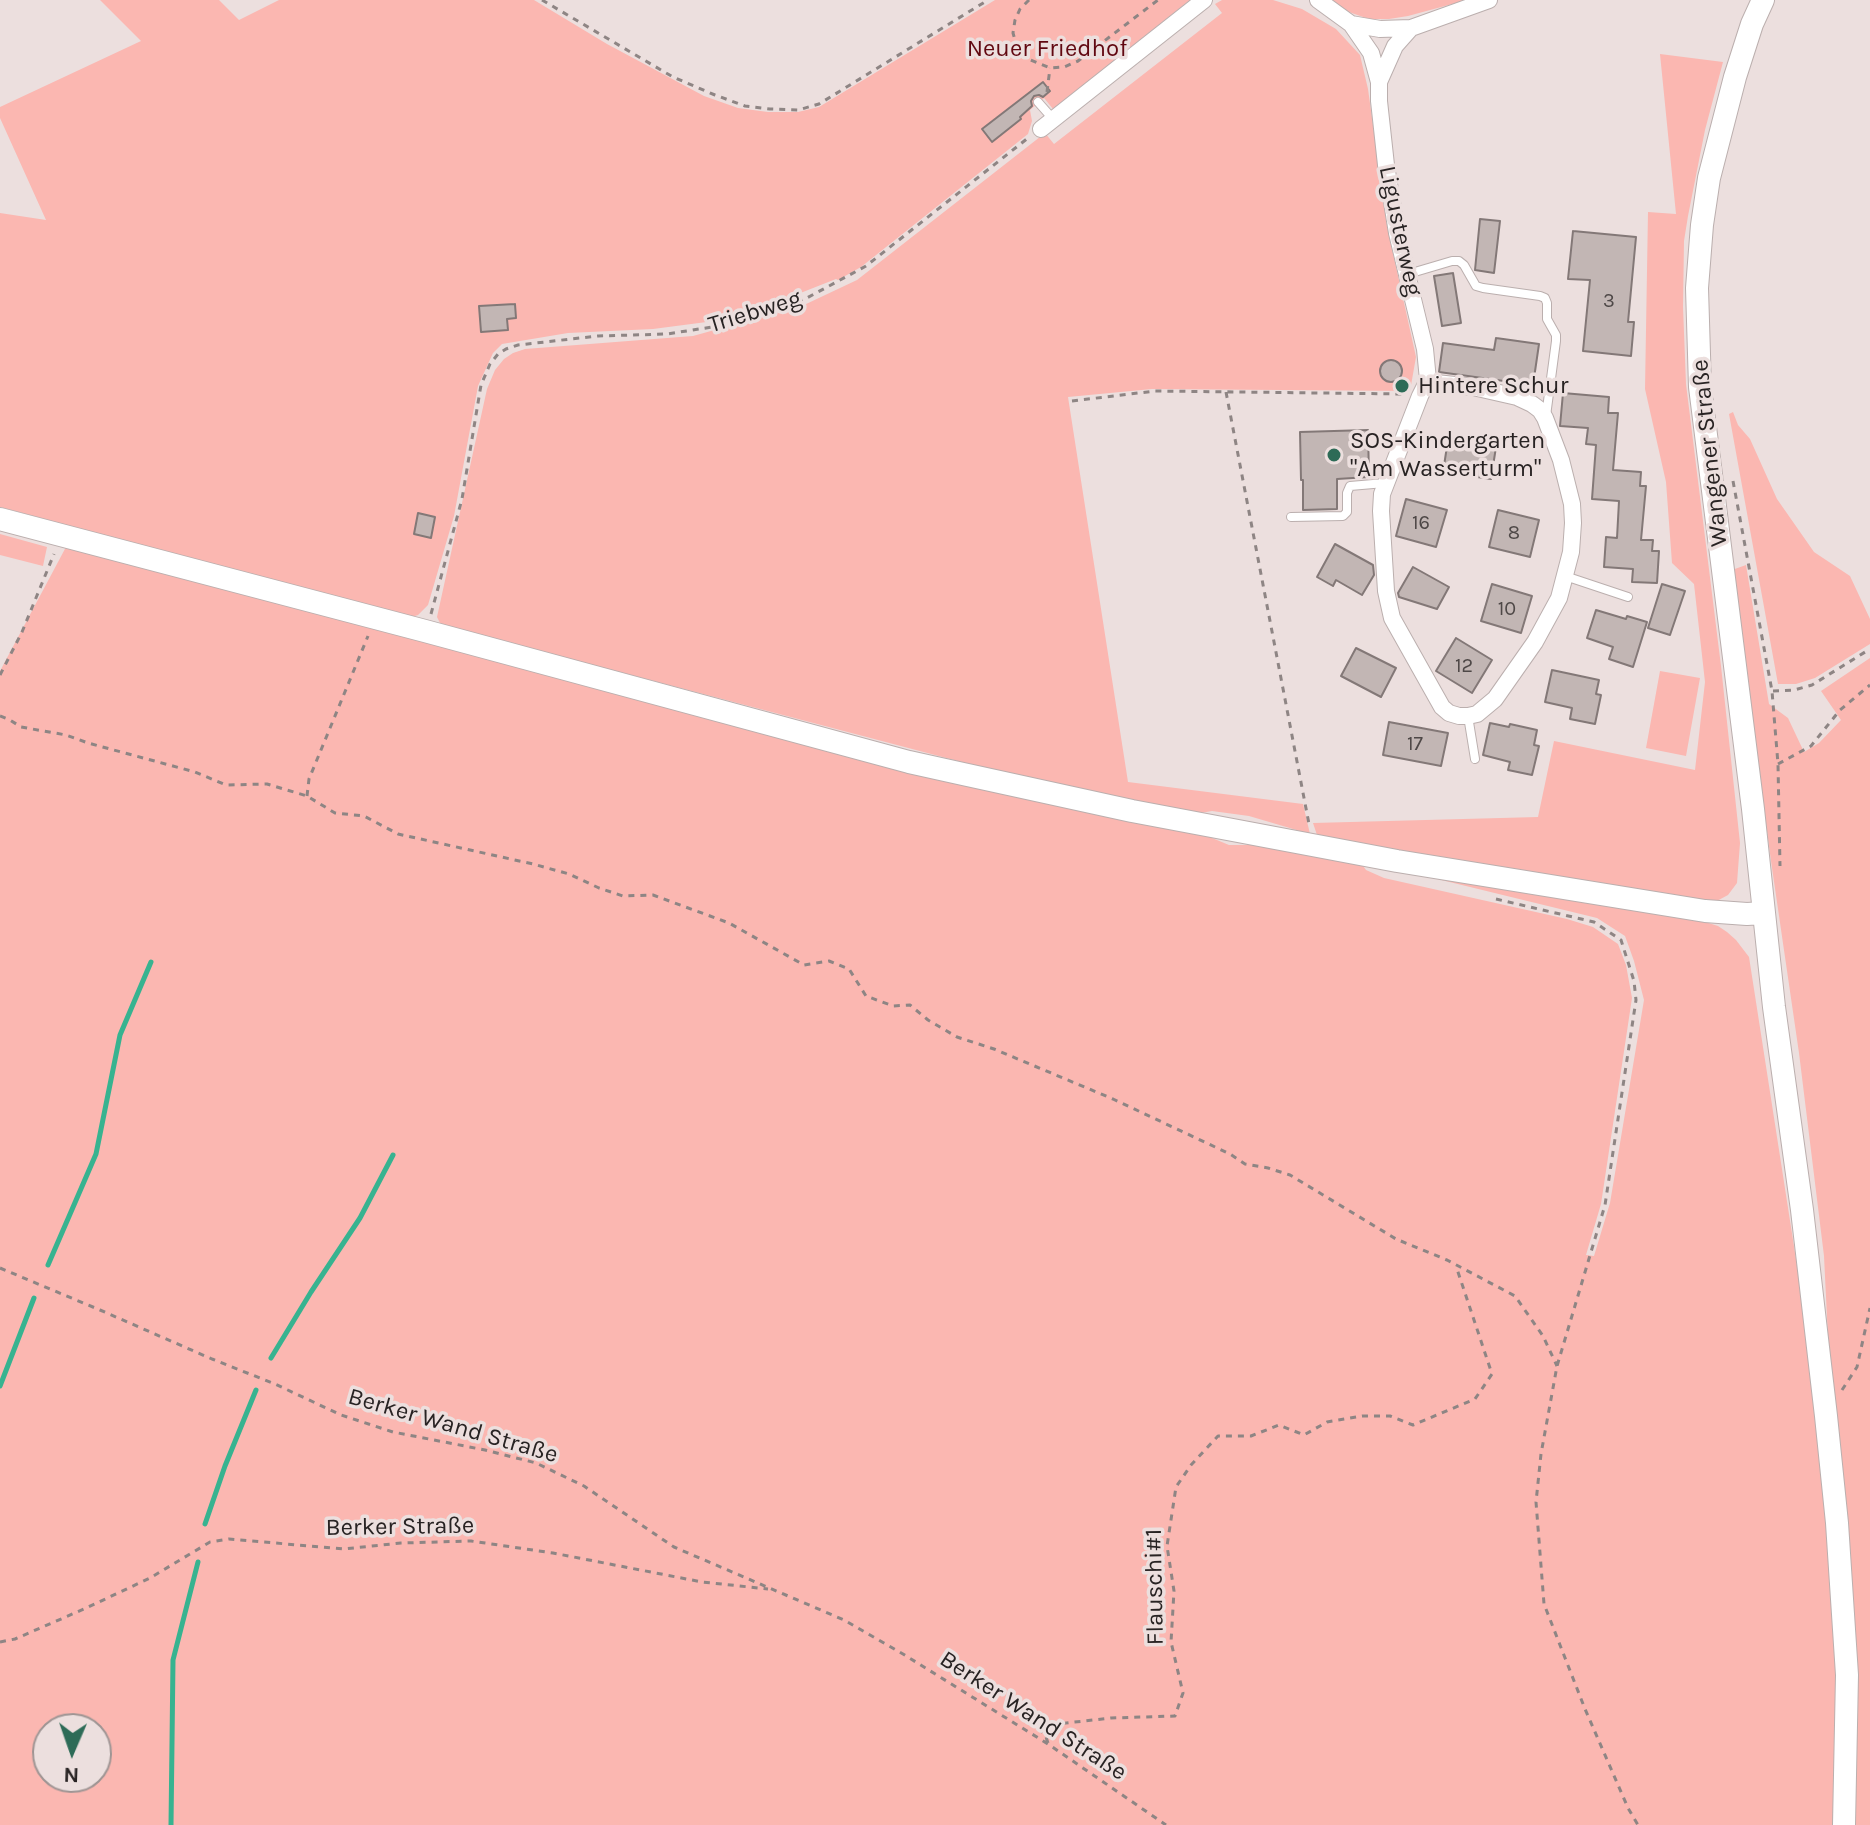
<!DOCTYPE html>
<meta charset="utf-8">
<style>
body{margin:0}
#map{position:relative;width:1870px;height:1825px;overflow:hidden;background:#ecdfde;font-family:Karla,sans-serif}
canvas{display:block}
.north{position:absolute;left:32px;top:1713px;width:80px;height:80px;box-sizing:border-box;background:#ecdfde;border:2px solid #9e9493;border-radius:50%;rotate:182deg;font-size:22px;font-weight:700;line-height:32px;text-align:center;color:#282323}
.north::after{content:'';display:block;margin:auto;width:28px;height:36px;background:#2d6b57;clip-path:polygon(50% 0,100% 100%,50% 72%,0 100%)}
</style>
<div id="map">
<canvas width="1870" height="1825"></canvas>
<div class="north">N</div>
</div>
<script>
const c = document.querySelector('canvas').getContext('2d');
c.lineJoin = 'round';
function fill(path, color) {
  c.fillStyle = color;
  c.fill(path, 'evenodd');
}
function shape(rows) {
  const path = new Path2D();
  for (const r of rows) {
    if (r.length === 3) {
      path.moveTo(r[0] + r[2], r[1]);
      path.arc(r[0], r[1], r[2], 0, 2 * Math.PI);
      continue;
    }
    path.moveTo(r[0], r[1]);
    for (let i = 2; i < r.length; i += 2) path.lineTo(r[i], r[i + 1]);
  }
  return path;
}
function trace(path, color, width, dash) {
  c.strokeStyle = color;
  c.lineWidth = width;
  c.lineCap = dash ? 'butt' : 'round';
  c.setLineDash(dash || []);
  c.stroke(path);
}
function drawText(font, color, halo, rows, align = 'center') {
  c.font = font + ' Karla,sans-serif';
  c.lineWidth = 7;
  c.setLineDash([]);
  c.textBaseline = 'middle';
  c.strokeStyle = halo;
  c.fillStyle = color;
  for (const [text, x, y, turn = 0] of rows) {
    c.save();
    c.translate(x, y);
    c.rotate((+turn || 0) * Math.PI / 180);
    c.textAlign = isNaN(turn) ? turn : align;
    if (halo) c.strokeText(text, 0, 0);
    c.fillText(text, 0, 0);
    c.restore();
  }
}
const green = shape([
 [100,0,219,0,239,20,279,0,534,0,607,44,704,96,738,108,768,112,798,112,819,107,995,0,1190,0,1053,109,1044,98,1030,110,1032,121,1028,134,861,267,838,280,836,279,775,303,722,320,653,329,568,333,502,344,493,353,478,386,454,516,428,605,418,615,408,618,0,507,0,213,46,220,0,118,0,107,141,41],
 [1222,0,1273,0,1302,9,1336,29,1360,55,1368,89,1387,226,1416,357,1410,391,1152,389,1068,397,1128,782,1303,804,1310,834,1249,816,1212,811,1195,814,992,770,441,625,437,617,487,389,495,370,504,359,513,353,525,349,693,336,804,305,857,280,1045,133,1054,144,1222,13,1215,4],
 [1329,0,1467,0,1408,16,1389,19,1369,19,1346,11],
 [1660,54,1723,62,1705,130,1688,216,1684,241,1683,307,1686,384,1721,666,1740,843,1737,883,1728,895,1715,902,1318,838,1313,823,1538,817,1554,741,1695,770,1705,682,1694,584,1672,563,1666,482,1645,389,1648,212,1676,214],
 [1733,412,1738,425,1750,439,1777,499,1814,552,1850,576,1870,619,1870,644,1815,678,1796,684,1778,684,1729,414],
 [0,534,47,547,43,566,0,555],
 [66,547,1200,833,1229,845,1263,845,1359,860,1366,870,1384,878,1567,919,1593,927,1618,944,1626,965,1632,998,1601,1204,1586,1255,1594,1256,1610,1203,1644,1000,1634,961,1625,936,1597,918,1425,876,1702,921,1718,926,1727,932,1736,940,1749,957,1814,1375,1828,1526,1838,1676,1836,1825,0,1825,0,671],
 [48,1729,96,1729,96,1777,48,1777],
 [1746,565,1769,704,1788,718,1804,752,1819,743,1841,720,1821,691,1870,658,1870,1825,1852,1825,1824,1256,1799,1053,1771,861,1732,570],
 [1660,671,1700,678,1686,756,1646,748]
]);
const stream = shape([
 [48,1265,96,1154,120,1035,151,962],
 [271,1358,311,1292,360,1218,393,1155],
 [0,1386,34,1298],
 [205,1524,225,1466,256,1390],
 [171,1825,173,1660,198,1562]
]);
const building = shape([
 [1043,82,1050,91,1043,97,1039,95,1034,96,1031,101,1032,106,1020,117,1021,119,992,142,982,129,1043,82],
 [1480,219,1500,221,1494,273,1475,270,1480,219],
 [1573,231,1636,237,1628,322,1634,322,1631,356,1583,351,1590,280,1568,279,1573,231],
 [1453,273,1461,323,1442,326,1434,276,1453,273],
 [515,304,516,318,507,319,508,330,481,332,479,306,515,304],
 [1496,338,1539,344,1533,385,1439,372,1443,343,1494,350,1496,338],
 [1391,371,11],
 [1563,393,1609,397,1608,413,1618,413,1613,470,1641,472,1640,486,1646,486,1641,540,1653,540,1652,551,1659,551,1657,583,1632,582,1633,569,1604,567,1606,537,1617,538,1619,501,1592,499,1596,445,1586,444,1588,428,1560,426,1563,393],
 [1368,430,1369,477,1337,479,1337,509,1303,510,1303,480,1301,480,1300,432,1368,430],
 [1448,440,1496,447,1491,479,1443,472,1448,440],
 [1406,499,1447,510,1436,547,1396,536,1406,499],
 [1498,510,1539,520,1530,557,1489,547,1498,510],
 [418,513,435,517,431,538,414,534,418,513],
 [1335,544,1373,565,1374,575,1362,595,1336,580,1333,586,1317,577,1335,544],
 [1413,567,1449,587,1437,609,1399,597,1398,593,1413,567],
 [1492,584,1532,596,1521,633,1481,621,1492,584],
 [1662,584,1685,591,1670,635,1648,628,1662,584],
 [1596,610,1626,619,1627,616,1647,622,1633,667,1609,659,1613,647,1587,638,1596,610],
 [1456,638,1492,660,1472,693,1436,671,1456,638],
 [1356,648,1396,668,1381,697,1341,676,1356,648],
 [1552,670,1599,680,1596,694,1601,695,1595,724,1570,719,1572,708,1545,702,1552,670],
 [1389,722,1448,733,1441,766,1383,755,1389,722],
 [1490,723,1509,727,1510,724,1537,730,1534,745,1539,746,1532,775,1508,770,1510,762,1483,755,1490,723]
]);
const path = shape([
 [542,0,673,77,715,95,745,106,770,109,798,110,819,104,988,0],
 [1029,0,1020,9,1015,20,1013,33,1017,47,1026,58,1050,68,1064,67,1078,61,1158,0],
 [1047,92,1050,68],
 [1226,392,1309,824],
 [1072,401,1155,391,1405,394],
 [1733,481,1772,691,1778,764,1780,866],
 [431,614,462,499,481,385,490,364,498,354,506,349,518,345,598,336,667,334,712,327,752,316,805,299,866,266,1028,138],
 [0,675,22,632,54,554],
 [1773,691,1794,690,1812,685,1870,649],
 [0,716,10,720,21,727,66,735,88,743,195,772,226,785,267,784,307,796,335,813,364,816,398,834,533,864,569,874,599,888,623,896,653,895,729,923,804,965,829,961,849,969,866,996,893,1006,910,1005,928,1020,957,1037,994,1049,1113,1099,1230,1154,1245,1164,1268,1168,1290,1175,1396,1239,1447,1260,1515,1296,1543,1336,1557,1366],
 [1778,764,1811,746,1840,710,1870,685],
 [307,796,309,779,368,636],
 [1496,899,1594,922,1621,940,1634,981,1636,1000,1605,1205,1557,1366,1541,1454,1536,1502,1544,1604,1585,1709,1628,1808,1638,1825],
 [0,1268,100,1310,212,1359,275,1384,341,1415,393,1432,485,1450,536,1463,584,1486,674,1547,844,1620,903,1654,1048,1744,1166,1825],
 [1842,1390,1857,1367,1870,1308],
 [0,1642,15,1639,84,1609,150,1578,210,1542,229,1539,344,1549,401,1543,471,1541,553,1553,702,1582,768,1589],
 [1048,1743,1046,1737,1037,1726,1039,1723,1048,1725,1111,1718,1175,1716,1183,1693,1171,1642,1174,1591,1167,1546,1176,1487,1191,1465,1218,1436,1251,1436,1279,1425,1304,1435,1327,1422,1362,1416,1390,1416,1413,1425,1475,1399,1492,1374,1456,1266]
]);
const service = shape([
 [1038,102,1053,119],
 [1408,274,1452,261,1459,261,1464,265,1476,286,1483,288,1540,296,1545,298,1547,303,1547,319,1556,335,1556,341,1546,416],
 [1291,517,1343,516,1347,512,1347,493,1350,486,1385,483],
 [1565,576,1628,597],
 [1468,716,1475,759]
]);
const minor = shape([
 [1318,0,1351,24,1380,29,1411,28,1489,0],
 [1351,24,1371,53,1379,82,1379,101,1386,165,1397,233,1425,349,1428,380],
 [1379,82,1395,46,1411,28],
 [1041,129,1204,0],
 [1428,380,1436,383,1473,387,1517,397,1532,404,1540,410,1545,418,1561,460,1572,504,1573,523,1571,552,1559,598,1535,642,1495,699,1477,714,1468,716,1459,716,1449,713,1442,707,1392,618,1386,591,1381,511,1382,494,1420,396,1428,380]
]);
const secondary = shape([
 [1763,0,1752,24,1735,77,1709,178,1702,225,1697,288,1700,387,1753,809,1774,1007,1802,1210,1826,1416,1837,1523,1847,1675,1844,1825],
 [0,519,425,631,909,762,963,774,1132,811,1397,861,1705,911,1747,914,1763,913]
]);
const markers = [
 [1402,386,8,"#2d6b57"],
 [1334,455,8,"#2d6b57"]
];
const numberNames = [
 ["3",1609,301],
 ["16",1421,523],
 ["8",1514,533],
 ["10",1507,609],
 ["12",1464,666],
 ["17",1415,744]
];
const parkNames = [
 ["Neuer Friedhof",1047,49]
];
const streetNames = [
 ["Ligusterweg",1400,231,78],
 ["Triebweg",755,312,-17],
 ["Wangener Straße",1710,453,-96],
 ["Berker Wand Straße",453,1426,16],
 ["Berker Straße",400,1527,-1],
 ["Flauschi#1",1155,1587,-91],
 ["Berker Wand Straße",1033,1716,33]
];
const poiNames = [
 ["Hintere Schur",1418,386],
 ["SOS-Kindergarten",1350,441],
 ["\"Am Wasserturm\"",1350,469]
];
fill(green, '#fbb7b1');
trace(stream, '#37b390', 5);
fill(building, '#c2b6b4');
trace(building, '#837877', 2);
trace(service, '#bbafae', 10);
trace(minor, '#bbafae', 18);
trace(secondary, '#bbafae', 24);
trace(path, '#8e8584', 3, [6, 6]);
trace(service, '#fff', 8);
trace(minor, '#fff', 16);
trace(secondary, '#fff', 22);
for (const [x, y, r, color] of markers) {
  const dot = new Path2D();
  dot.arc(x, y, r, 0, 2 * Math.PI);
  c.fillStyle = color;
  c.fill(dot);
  trace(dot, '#ecdfde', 3);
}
drawText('20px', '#4e4847', null, numberNames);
drawText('24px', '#610811', '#ecdfde', parkNames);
drawText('24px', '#282323', '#ecdfde', streetNames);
drawText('24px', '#282323', '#ecdfde', poiNames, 'left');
</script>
